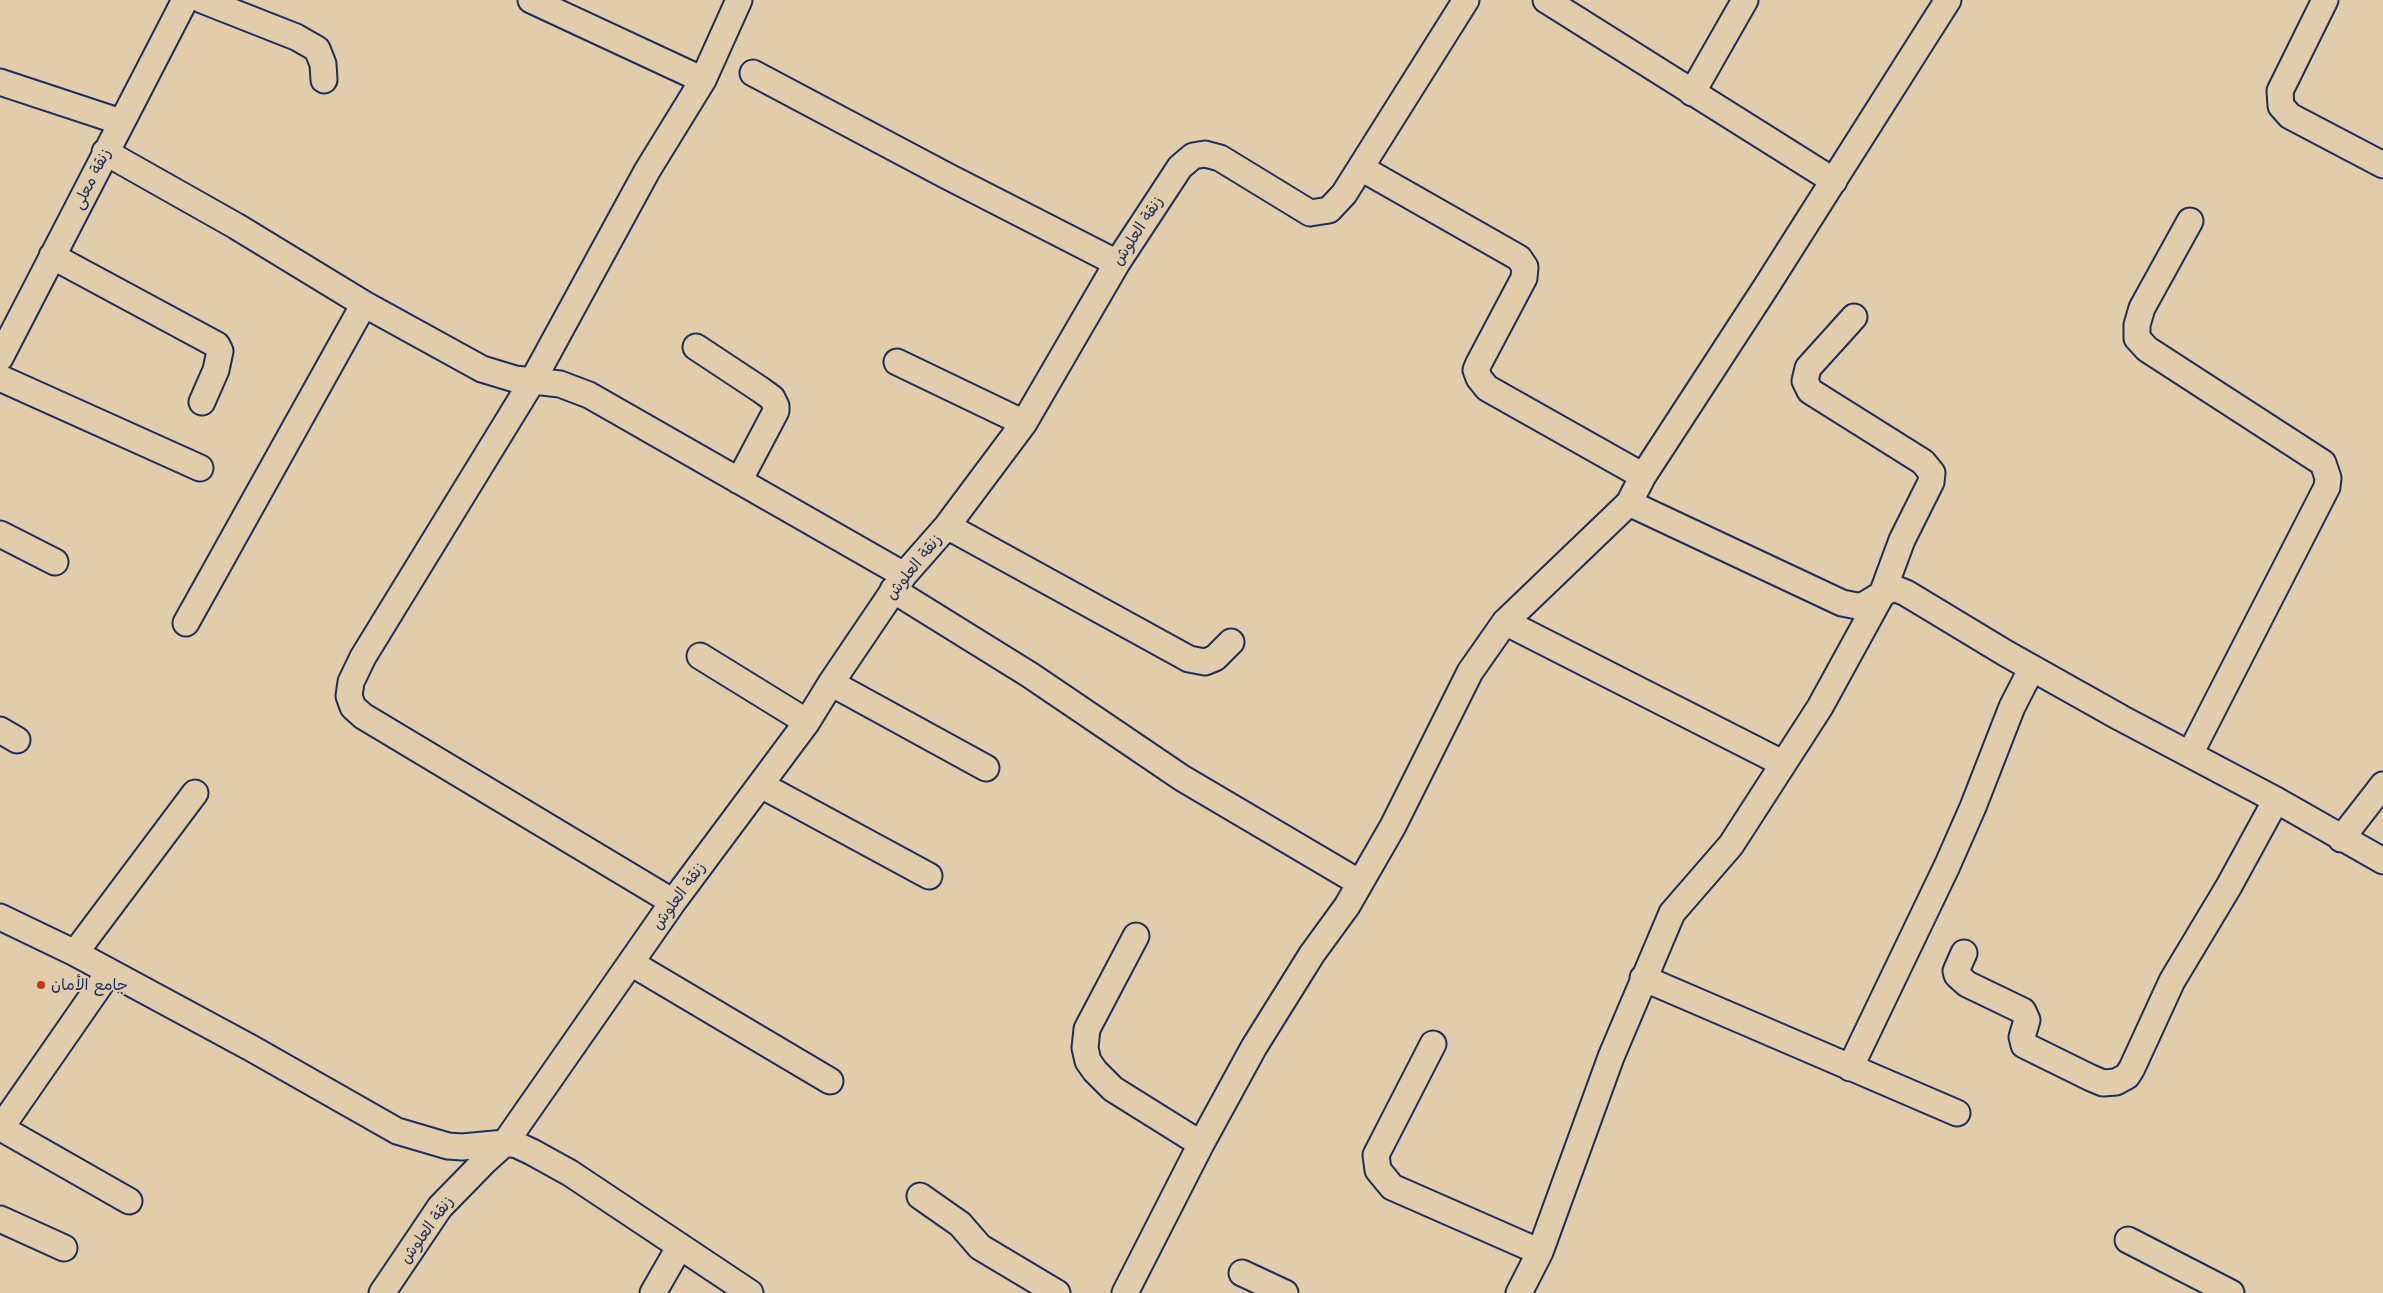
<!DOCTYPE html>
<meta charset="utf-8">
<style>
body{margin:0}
canvas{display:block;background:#e1ccab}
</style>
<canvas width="2383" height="1293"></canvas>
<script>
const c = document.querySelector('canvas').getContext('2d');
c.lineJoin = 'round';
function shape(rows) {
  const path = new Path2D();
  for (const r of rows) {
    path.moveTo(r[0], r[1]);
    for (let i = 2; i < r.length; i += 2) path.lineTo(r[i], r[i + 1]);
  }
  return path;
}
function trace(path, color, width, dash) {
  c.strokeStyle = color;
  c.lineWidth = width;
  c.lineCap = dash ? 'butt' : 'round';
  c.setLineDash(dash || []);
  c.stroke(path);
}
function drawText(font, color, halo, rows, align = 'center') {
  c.font = font + ' "Comic Neue","Playpen Sans Arabic",sans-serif';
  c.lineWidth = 4;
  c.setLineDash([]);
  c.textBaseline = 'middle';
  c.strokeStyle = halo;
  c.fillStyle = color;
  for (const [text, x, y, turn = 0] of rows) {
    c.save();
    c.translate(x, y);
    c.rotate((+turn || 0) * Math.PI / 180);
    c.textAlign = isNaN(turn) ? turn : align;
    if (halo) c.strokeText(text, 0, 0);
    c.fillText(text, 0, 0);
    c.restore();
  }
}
const minor = shape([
 [202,0,296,37,317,49,323,64,324,80],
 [531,0,703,80],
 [1546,0,1834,181],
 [2325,0,2280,91,2281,106,2290,116,2383,165],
 [753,73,947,176,1117,263],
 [0,82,121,122],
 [1692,93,1745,0],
 [105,152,236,226,364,304,482,369,515,379,560,384,589,395,904,575],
 [1361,168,1519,258,1525,267,1524,278,1479,363,1476,370,1479,378,1487,388,1643,476],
 [2190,221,2142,308,2137,325,2137,338,2147,349,2323,463,2328,478,2327,487,2190,754],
 [52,256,217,345,220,351,216,370,202,402],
 [696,347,761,390,772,398,776,406,776,411,739,481],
 [0,358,185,0],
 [897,362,1024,423],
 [0,378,200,468],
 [1629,503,1842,603,1857,606,1864,605,1889,590,1896,589,1906,593,2007,654,2121,718,2276,800,2383,861],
 [947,526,1189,659,1205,662,1215,658,1231,642],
 [0,534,55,562],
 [893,590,1030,675,1182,778,1360,883],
 [1505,622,1782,763],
 [186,623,364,304],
 [700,656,807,722],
 [831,683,986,768],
 [0,730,17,740],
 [761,785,929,876],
 [2341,839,2383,785],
 [673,902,363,716,353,707,349,696,351,682,363,657,533,380,647,171,703,80,739,0],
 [0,917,75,953,251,1048,397,1131,448,1146,462,1147,505,1143,517,1145,532,1152,570,1173,750,1293],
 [1136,936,1087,1029,1085,1048,1088,1061,1095,1071,1113,1089,1201,1144],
 [75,953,195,793],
 [1964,953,1956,971,1957,975,1967,984,2023,1011,2027,1020,2022,1037,2024,1045,2091,1078,2103,1083,2116,1082,2127,1076,2132,1068,2172,981,2229,886,2276,800],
 [631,963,830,1081],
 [1643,978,1957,1113],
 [1433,1044,1376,1155,1378,1170,1392,1187,1540,1252],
 [1850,1068,1947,866,1973,807,2012,707,2032,668],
 [1,1128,129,1201],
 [0,1129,109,972],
 [920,1196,960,1224,980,1247,1057,1293],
 [0,1219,64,1248],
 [2128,1240,2231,1293],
 [1242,1273,1285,1293],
 [382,1293,440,1207,484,1162,505,1143,673,902,807,722,831,683,904,575,947,526,1024,423,1117,263,1180,167,1193,156,1205,154,1220,158,1310,213,1329,210,1344,194,1466,0],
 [653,1293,680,1246],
 [1125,1293,1201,1144,1254,1047,1312,954,1347,906,1393,826,1470,672,1505,622,1629,503,1643,476,1766,287,1948,0],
 [1519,1293,1540,1252,1611,1057,1672,913,1731,845,1820,707,1882,594,1902,540,1931,482,1932,473,1923,462,1810,391,1805,381,1808,368,1854,317]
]);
const markers = [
 [41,985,5,"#c8321e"]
];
const streetNames = [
 ["زنقة معلى",92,179,-63],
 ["زنقة العلوش",1138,231,-57],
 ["زنقة العلوش",914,567,-51],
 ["زنقة العلوش",679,896,-54],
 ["زنقة العلوش",427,1230,-54]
];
const poiNames = [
 ["جامع الأمان",51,985]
];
trace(minor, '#1b2f5e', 29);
trace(minor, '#e1ccab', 25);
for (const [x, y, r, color] of markers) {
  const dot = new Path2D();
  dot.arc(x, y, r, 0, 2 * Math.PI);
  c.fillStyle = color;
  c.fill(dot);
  trace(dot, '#e1ccab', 2);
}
drawText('16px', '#1b2f5e', '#e1ccab', streetNames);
drawText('16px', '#1b2f5e', '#e1ccab', poiNames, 'left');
</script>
